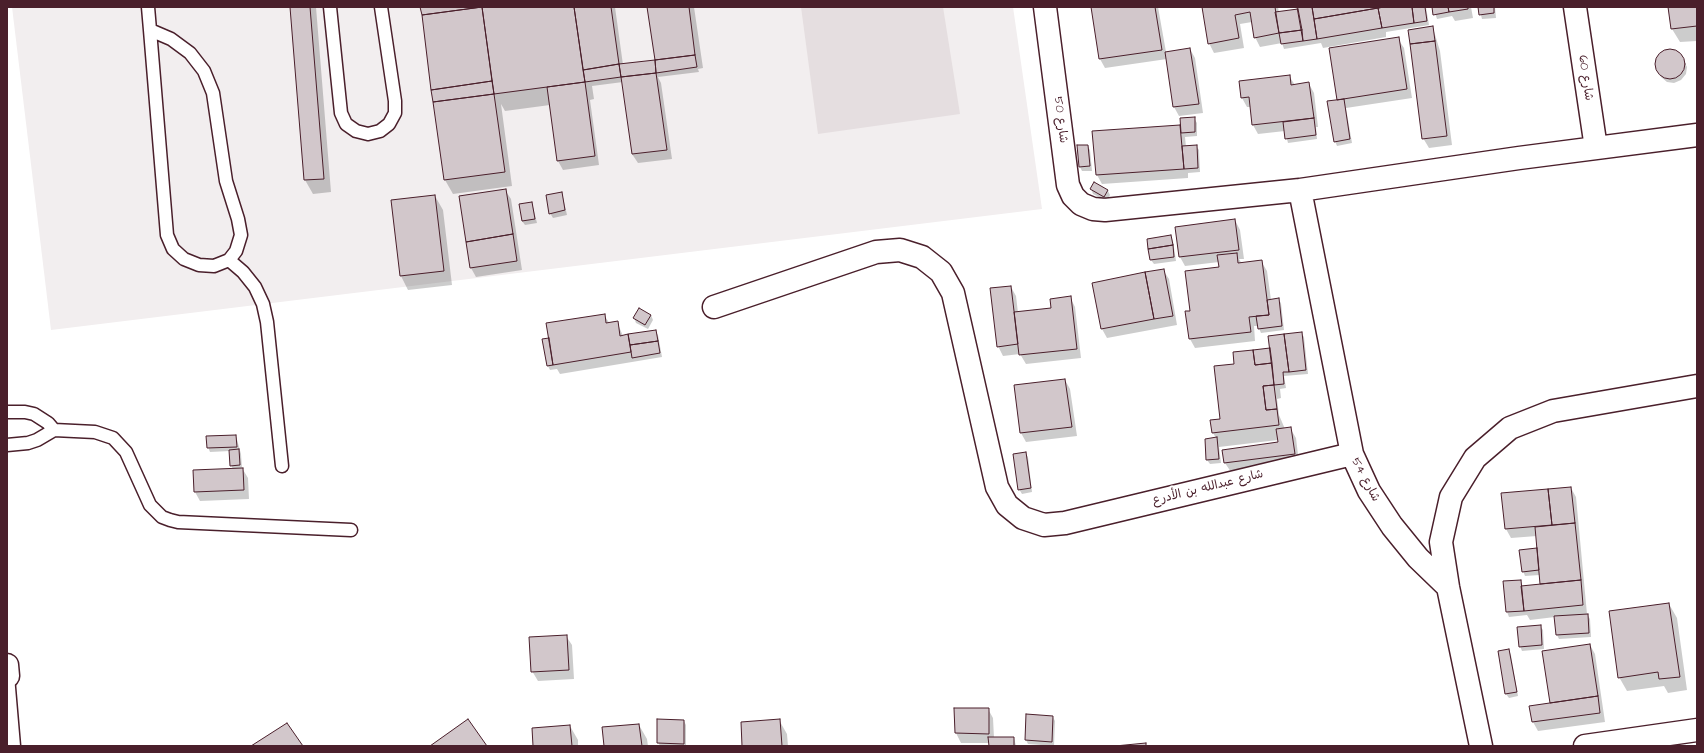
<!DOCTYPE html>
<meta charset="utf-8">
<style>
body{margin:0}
#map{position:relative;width:1704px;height:753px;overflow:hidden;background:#fff;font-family:"Architects Daughter",sans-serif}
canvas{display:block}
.frame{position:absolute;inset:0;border:8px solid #4a1f2b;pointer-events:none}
</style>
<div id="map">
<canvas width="1704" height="753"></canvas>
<div class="frame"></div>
</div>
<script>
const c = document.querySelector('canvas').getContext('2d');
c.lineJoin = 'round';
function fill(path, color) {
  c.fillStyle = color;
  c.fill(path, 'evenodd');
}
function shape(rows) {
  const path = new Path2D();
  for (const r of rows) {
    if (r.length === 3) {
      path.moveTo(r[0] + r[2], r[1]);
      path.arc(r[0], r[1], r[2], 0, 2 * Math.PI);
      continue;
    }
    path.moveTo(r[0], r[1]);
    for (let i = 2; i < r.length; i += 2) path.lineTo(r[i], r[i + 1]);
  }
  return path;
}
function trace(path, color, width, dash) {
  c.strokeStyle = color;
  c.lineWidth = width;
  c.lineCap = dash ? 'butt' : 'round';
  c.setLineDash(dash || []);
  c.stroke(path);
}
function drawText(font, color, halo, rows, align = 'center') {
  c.font = font + ' "Architects Daughter","Playpen Sans Arabic",sans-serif';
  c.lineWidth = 4;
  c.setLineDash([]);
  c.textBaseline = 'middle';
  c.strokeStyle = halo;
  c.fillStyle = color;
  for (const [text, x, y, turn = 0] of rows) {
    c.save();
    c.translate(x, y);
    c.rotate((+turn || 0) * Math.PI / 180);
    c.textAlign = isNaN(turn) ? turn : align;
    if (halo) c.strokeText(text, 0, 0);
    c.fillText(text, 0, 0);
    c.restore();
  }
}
const built = shape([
 [12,7,1013,7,1042,209,51,330]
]);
const green = shape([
 [801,7,943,7,960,114,818,134]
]);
const shadow = shape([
 [291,7,316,7,331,192,313,194,305,180],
 [421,7,615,7,623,65,656,61,648,7,694,7,703,68,698,69,699,72,658,77,661,83,672,159,638,163,632,154,623,82,592,86,594,99,590,100,599,165,563,170,558,161,550,105,505,111,501,104,512,186,453,194,445,180],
 [1092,7,1158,7,1166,52,1190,49,1195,58,1203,113,1179,116,1174,107,1167,59,1105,68,1100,59],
 [1203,7,1278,7,1279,13,1299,9,1298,7,1426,7,1429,25,1386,32,1386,37,1323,48,1321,43,1284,49,1282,43,1260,47,1255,37,1252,22,1240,24,1244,48,1214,53,1209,43],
 [1433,7,1471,7,1473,18,1455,21,1452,16,1437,19],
 [1479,7,1495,7,1496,18,1482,19],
 [1669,7,1697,7,1697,41,1680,42,1672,29],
 [1433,28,1440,51,1452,145,1429,148,1423,138],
 [1398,39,1404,48,1412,98,1346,108,1352,143,1337,146,1335,141,1339,100],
 [1668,49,1675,50,1681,55,1687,67,1686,74,1681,80,1674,83,1667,82,1661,77,1655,65,1656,58,1661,52],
 [1289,76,1295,85,1309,84,1314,93,1318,127,1316,127,1317,139,1288,143,1285,131,1258,134,1253,125,1251,107,1247,107,1242,98],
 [1194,118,1197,123,1197,136,1185,137,1186,147,1196,146,1199,150,1200,172,1188,173,1188,178,1102,184,1097,175,1093,132,1181,126],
 [1078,146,1087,146,1090,150,1092,171,1082,171,1080,167],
 [1094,183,1108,191,1110,195,1107,201,1093,194,1091,189],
 [505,190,511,199,522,270,476,277,471,268,460,197],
 [562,193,567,215,553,218,550,213],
 [435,196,443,210,452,285,408,290,401,276,392,201],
 [532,203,537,223,525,225,522,221],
 [1235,220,1240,230,1244,259,1239,259,1242,264,1261,261,1267,271,1271,300,1278,299,1281,303,1284,330,1261,333,1258,326,1254,326,1255,341,1195,348,1190,339,1186,312,1191,312,1220,268,1219,262,1185,266,1180,257],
 [1171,236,1173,241,1176,261,1154,264,1151,260,1148,240],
 [1163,270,1169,279,1177,325,1107,338,1102,329,1093,283],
 [1011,287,1016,296,1018,313,1052,309,1070,297,1075,307,1081,358,1026,364,1020,354,1003,356,998,346],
 [604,315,610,324,617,322,623,336,655,331,658,335,662,357,560,374,557,369,550,370,548,366,550,339],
 [651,315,653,320,648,329,636,323,634,318],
 [1301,333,1304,337,1308,374,1284,376,1286,388,1280,389,1281,398,1277,399,1279,415,1285,429,1290,428,1296,438,1299,463,1231,472,1225,463,1223,451,1279,443,1278,440,1219,447,1221,463,1210,464,1207,460,1216,438,1213,433,1221,420,1235,365],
 [1065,380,1070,389,1077,436,1026,442,1021,433,1015,386],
 [236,436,241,454,242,468,248,478,249,499,200,501,195,492,233,469,231,465,230,451,210,452,208,447],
 [1025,453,1028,457,1032,492,1022,494,1019,489],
 [1571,488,1576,497,1587,614,1590,619,1591,637,1559,639,1557,635,1555,617,1530,620,1527,615,1509,617,1507,612,1504,582,1520,581,1523,587,1541,585,1540,575,1525,576,1523,571,1538,549,1537,536,1511,538,1506,529,1502,494],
 [1669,604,1677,618,1687,690,1668,693,1664,686,1627,691,1619,677],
 [1540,626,1543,630,1544,649,1522,651,1520,646],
 [566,636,572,645,574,679,538,681,532,671],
 [1590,645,1595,654,1605,722,1538,731,1533,722,1530,706,1551,703],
 [1509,650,1511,655,1518,696,1509,698,1506,694],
 [955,709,988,709,993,718,994,738,1014,738,1016,746,990,746,990,743,961,743,956,733],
 [1053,717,1055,721,1054,746,1028,744,1026,740],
 [779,720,787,734,788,746,743,746],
 [684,721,686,725,686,746,660,746,658,742],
 [639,725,647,739,648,746,605,746],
 [570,726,578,740,578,746,534,746]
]);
const building = shape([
 [290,7,310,7,324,179,304,180,290,7],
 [420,7,482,7,422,15,420,7],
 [482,7,492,81,431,90,422,15,482,7],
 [482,7,574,7,585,82,494,94,482,7],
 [574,7,611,7,619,64,583,70,574,7],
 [647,7,689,7,695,55,655,60,647,7],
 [1091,7,1155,7,1162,50,1099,59,1091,7],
 [1202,7,1275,7,1279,33,1254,38,1250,12,1235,15,1239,38,1208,44,1202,7],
 [1297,7,1312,7,1317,39,1303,41,1297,7],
 [1312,7,1384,7,1314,19,1312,7],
 [1384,7,1412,7,1414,23,1382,28,1378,8,1384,7],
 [1412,7,1425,7,1427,21,1414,23,1412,7],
 [1432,7,1448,7,1449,12,1433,15,1432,7],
 [1448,7,1468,7,1468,9,1449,12,1448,7],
 [1478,7,1494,7,1494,13,1479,15,1478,7],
 [1668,7,1697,7,1697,26,1671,29,1668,7],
 [1378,8,1382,28,1317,39,1314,19,1378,8],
 [1298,9,1302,30,1279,33,1275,12,1298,9],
 [1433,26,1435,41,1410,44,1408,30,1433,26],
 [1302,30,1303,41,1281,44,1279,33,1302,30],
 [1399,37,1407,89,1337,100,1329,48,1399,37],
 [1435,41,1447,136,1422,139,1410,44,1435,41],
 [1190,48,1199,104,1173,107,1165,52,1190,48],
 [1670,64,15],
 [695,55,697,67,656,73,655,60,695,55],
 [655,60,656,73,621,77,619,64,655,60],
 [619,64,621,77,585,82,583,70,619,64],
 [656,73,667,150,632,154,621,77,656,73],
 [1290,75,1291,85,1309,82,1314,118,1252,125,1249,97,1241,98,1239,81,1290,75],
 [492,81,494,94,433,102,431,90,492,81],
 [585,82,595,156,557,161,547,87,585,82],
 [494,94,505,172,444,180,433,102,494,94],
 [1344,99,1350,139,1334,142,1327,101,1344,99],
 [1195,117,1195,132,1181,133,1180,118,1195,117],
 [1314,118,1316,135,1285,139,1283,122,1314,118],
 [1180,125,1184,169,1096,175,1092,131,1180,125],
 [1077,145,1088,145,1090,166,1079,167,1077,145],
 [1197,145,1198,168,1184,169,1182,146,1197,145],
 [1094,182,1108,190,1104,197,1090,189,1094,182],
 [506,189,513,234,466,242,459,196,506,189],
 [562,192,565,210,549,214,546,195,562,192],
 [435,195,444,271,400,276,391,200,435,195],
 [532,202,535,219,522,221,519,204,532,202],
 [1235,219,1239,250,1179,257,1175,227,1235,219],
 [513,234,517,261,470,268,466,242,513,234],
 [1171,235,1173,245,1148,249,1147,239,1171,235],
 [1173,245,1174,257,1150,260,1148,249,1173,245],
 [1237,253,1238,263,1262,260,1269,315,1249,317,1251,332,1189,339,1185,311,1190,311,1185,271,1219,267,1217,255,1237,253],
 [1164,269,1173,316,1154,319,1145,272,1164,269],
 [1145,272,1154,319,1101,329,1092,283,1145,272],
 [1011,286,1018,344,997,347,990,288,1011,286],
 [1071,296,1077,349,1019,355,1014,312,1051,308,1050,299,1071,296],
 [1279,298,1282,326,1258,329,1256,316,1269,315,1267,300,1279,298],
 [639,308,651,315,645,325,633,318,639,308],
 [605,314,606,323,618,321,620,336,628,334,631,352,553,365,546,323,605,314],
 [656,330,658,341,630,345,628,334,656,330],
 [1302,332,1306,370,1289,372,1284,334,1302,332],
 [1284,334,1289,372,1283,372,1284,384,1274,385,1268,336,1284,334],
 [549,338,553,365,547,366,542,339,549,338],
 [658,341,660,353,632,358,630,345,658,341],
 [1270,348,1272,363,1255,365,1253,350,1270,348],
 [1253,350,1255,365,1272,363,1274,385,1263,386,1266,410,1277,409,1279,425,1212,433,1210,420,1220,419,1214,366,1234,364,1233,352,1253,350],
 [1065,379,1072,427,1020,433,1014,385,1065,379],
 [1274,385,1277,409,1266,410,1263,386,1274,385],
 [1291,427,1295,454,1224,463,1222,450,1278,442,1276,429,1291,427],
 [236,435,237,447,207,448,206,436,236,435],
 [1217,437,1219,459,1206,460,1205,439,1217,437],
 [239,449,240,465,230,466,229,450,239,449],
 [1026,452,1031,488,1018,490,1013,454,1026,452],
 [243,468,244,490,194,492,193,470,243,468],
 [1571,487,1575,523,1552,525,1548,489,1571,487],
 [1548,489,1552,525,1505,529,1501,493,1548,489],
 [1575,523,1581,580,1540,584,1535,527,1575,523],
 [1537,548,1539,570,1522,572,1519,550,1537,548],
 [1521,580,1524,611,1506,612,1503,581,1521,580],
 [1581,580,1583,605,1524,611,1521,586,1581,580],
 [1669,603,1680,677,1659,679,1658,672,1618,678,1609,611,1669,603],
 [1588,614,1589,633,1556,635,1554,616,1588,614],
 [1541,625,1542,645,1519,647,1517,627,1541,625],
 [567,635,569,670,531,672,529,637,567,635],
 [1590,644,1598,696,1550,703,1542,651,1590,644],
 [1509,649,1517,692,1505,694,1498,651,1509,649],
 [1598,696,1600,713,1532,722,1529,706,1598,696],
 [954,708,989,708,989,734,955,733,954,708],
 [1026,714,1053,716,1052,742,1025,740,1026,714],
 [468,719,487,746,430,746,468,719],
 [657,719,684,720,684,744,657,743,657,719],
 [780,719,782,746,742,746,741,722,780,719],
 [287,723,303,746,251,746,287,723],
 [639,724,642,746,604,746,602,727,639,724],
 [570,725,572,746,533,746,532,728,570,725],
 [988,737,1014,737,1014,746,989,746,988,737],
 [1146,743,1146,746,1115,746,1146,743]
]);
const lane = shape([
 [148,7,150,30,167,235,173,249,184,259,199,265,214,266,229,260,236,251,241,235,238,219,226,181,213,93,204,71,190,53,171,39,150,30],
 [330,7,341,113,346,124,356,131,368,134,380,131,389,124,395,113,395,101,381,7],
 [229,260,243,272,255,287,263,304,267,322,282,466],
 [7,412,25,412,34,414,48,423,54,430,37,440,28,443,7,445],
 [54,430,95,432,113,438,126,452,150,505,162,517,170,520,178,522,351,530],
 [8,676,14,746]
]);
const street = shape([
 [1045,7,1068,185,1073,196,1081,204,1093,209,1105,210,1300,190,1519,158,1697,135],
 [1575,7,1596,148],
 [1300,190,1352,454,1369,491,1392,526,1418,558,1448,587],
 [714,307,876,252,900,250,922,257,941,272,953,293,997,487,1007,505,1023,518,1044,525,1065,523,1352,454],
 [7,665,8,676],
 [1481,746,1448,587,1441,542,1451,497,1475,458,1510,428,1553,411,1697,386],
 [1585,746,1697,730]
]);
const streetNames = [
 ["شارع 60",1585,78,82],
 ["شارع 50",1060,120,83],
 ["شارع 54",1365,480,62],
 ["شارع عبدالله بن الأدرع",1208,488,-14]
];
fill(built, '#f2eeef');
fill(green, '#e5dee0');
fill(shadow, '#0003');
fill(building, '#d2c7cb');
trace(building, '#4a1f2b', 1);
trace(lane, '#4a1f2b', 15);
trace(street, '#4a1f2b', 25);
trace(lane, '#fff', 12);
trace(street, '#fff', 22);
drawText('12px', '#4a1f2b', '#fff', streetNames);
</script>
